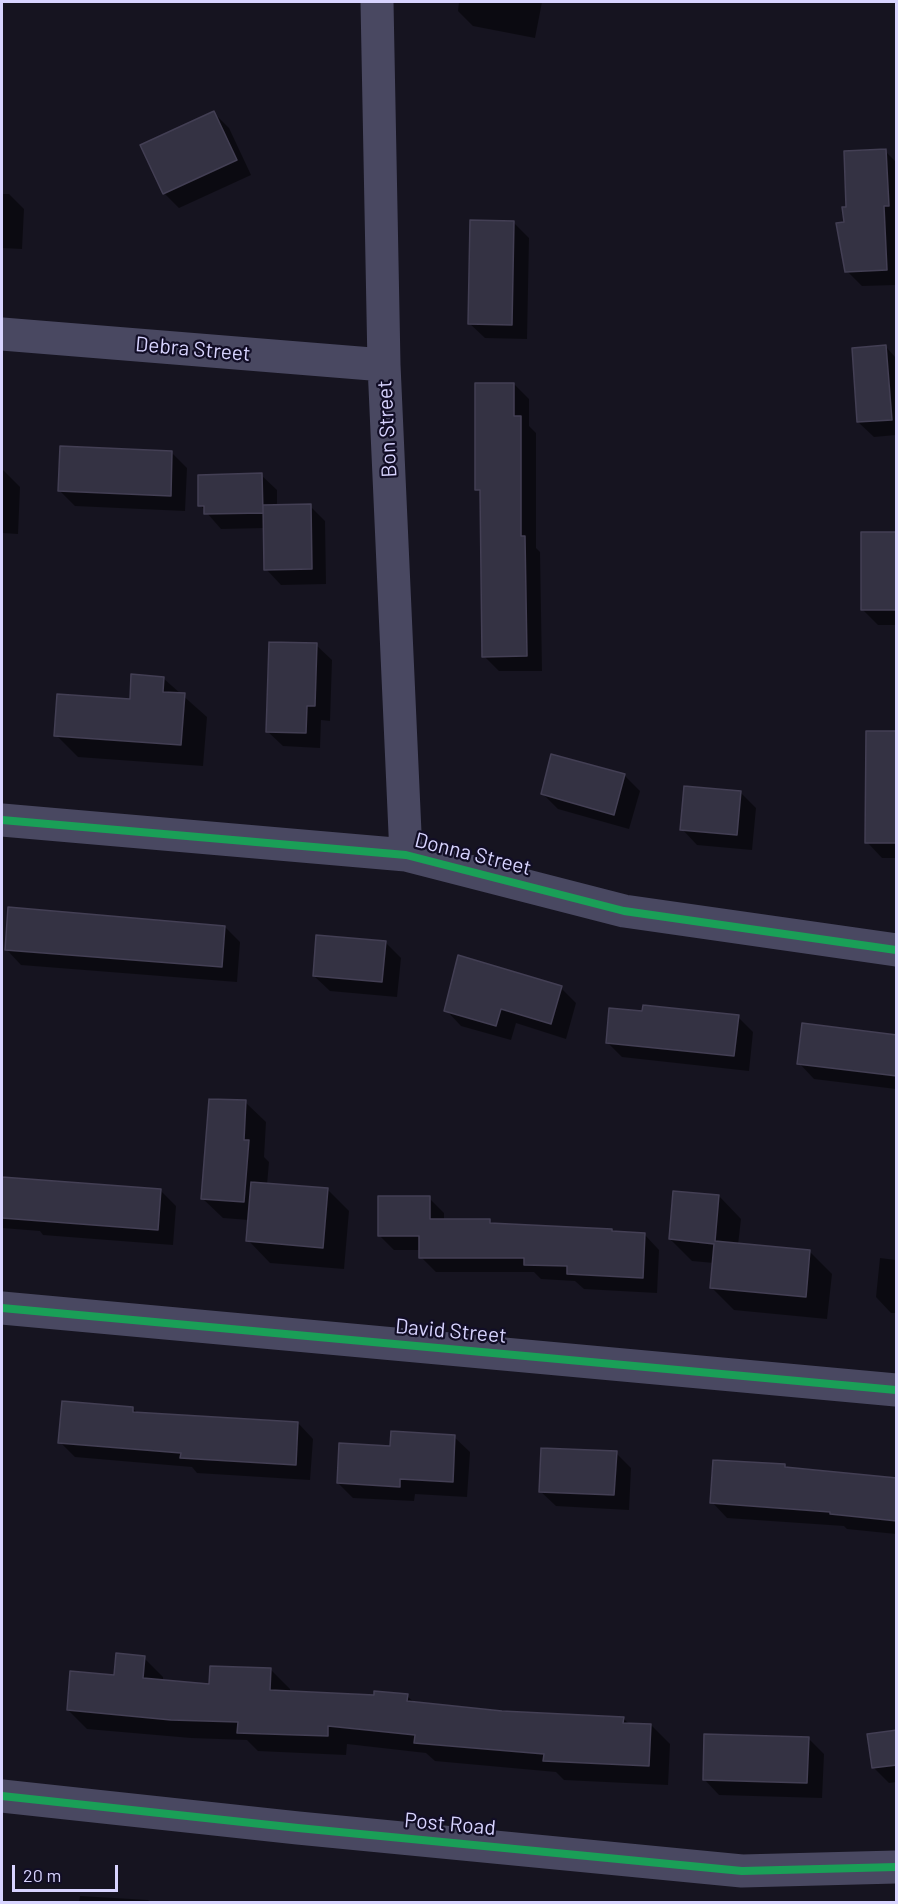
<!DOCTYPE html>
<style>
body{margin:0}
#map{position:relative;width:898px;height:1904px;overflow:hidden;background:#161420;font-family:Barlow,sans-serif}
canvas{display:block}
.frame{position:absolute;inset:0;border:3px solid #d8d4ff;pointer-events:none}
.scale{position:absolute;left:12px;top:1865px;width:106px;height:27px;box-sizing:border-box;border:3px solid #d8d4ff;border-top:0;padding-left:8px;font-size:18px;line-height:21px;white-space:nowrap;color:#d8d4ff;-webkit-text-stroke:4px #120e26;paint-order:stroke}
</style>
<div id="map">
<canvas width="898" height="1904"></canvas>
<div class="frame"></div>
<div class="scale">20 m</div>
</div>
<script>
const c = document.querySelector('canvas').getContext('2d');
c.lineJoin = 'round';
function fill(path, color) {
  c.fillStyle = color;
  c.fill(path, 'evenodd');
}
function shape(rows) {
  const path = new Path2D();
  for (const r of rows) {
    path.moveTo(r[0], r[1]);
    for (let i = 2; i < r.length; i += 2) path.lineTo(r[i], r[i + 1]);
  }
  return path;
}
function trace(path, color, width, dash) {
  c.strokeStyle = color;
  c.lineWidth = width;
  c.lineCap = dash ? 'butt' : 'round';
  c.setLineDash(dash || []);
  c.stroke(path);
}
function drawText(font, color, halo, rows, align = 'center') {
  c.font = font + ' Barlow,sans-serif';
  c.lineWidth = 4.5;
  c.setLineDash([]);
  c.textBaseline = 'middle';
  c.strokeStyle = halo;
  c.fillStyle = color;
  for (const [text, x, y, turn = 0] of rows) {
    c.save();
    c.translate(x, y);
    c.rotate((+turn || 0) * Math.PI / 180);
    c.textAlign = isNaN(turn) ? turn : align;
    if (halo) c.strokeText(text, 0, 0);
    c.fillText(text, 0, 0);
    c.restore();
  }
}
const shadow = shape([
 [459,2,542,2,535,38,473,26,458,11],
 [214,113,229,128,251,175,179,208,164,193],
 [885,151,896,162,896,285,862,286,847,271,845,223,848,208],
 [2,194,9,194,24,209,22,249,2,248],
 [514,223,529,238,527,339,485,338,469,323],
 [886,347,896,358,896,435,874,437,858,422],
 [514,384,529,399,529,426,536,433,536,548,540,552,542,671,499,671,484,656,482,494,477,489],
 [172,453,187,468,185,511,75,506,60,491],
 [2,469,20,487,18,534,2,533],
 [261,475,277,490,277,506,310,506,325,521,326,584,281,585,266,569,265,528,221,529,200,505],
 [896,534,896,625,878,625,862,609],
 [316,645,332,660,330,721,321,720,320,748,283,746,267,731],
 [163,678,207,717,203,766,78,757,56,735,131,701],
 [896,732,896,858,882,858,867,842],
 [552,756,625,776,640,791,629,829,558,809,543,794],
 [741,793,756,808,752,850,697,845,682,829],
 [225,927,240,942,237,982,21,965,6,949],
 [385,942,401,958,397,997,330,991,314,976],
 [561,988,576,1003,566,1039,516,1023,511,1040,461,1026,446,1010],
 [738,1017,753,1032,749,1071,622,1057,607,1042],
 [896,1036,896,1089,814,1079,799,1063],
 [245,1102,266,1122,264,1157,269,1162,267,1185,327,1189,349,1211,344,1269,270,1263,248,1240,249,1220,223,1218,202,1198],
 [2,1175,7,1179,161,1191,176,1206,173,1245,43,1235,40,1231,2,1228],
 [719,1196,741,1219,738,1245,809,1251,832,1274,827,1319,734,1310,712,1288,714,1263,692,1261,670,1239],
 [429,1198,444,1213,444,1220,489,1220,493,1225,612,1230,614,1233,644,1234,659,1250,657,1293,584,1289,575,1281,541,1279,534,1272,436,1272,421,1257,421,1250,394,1250,379,1235],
 [880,1258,896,1260,896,1313,891,1313,876,1297],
 [133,1409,138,1413,298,1423,313,1439,310,1480,197,1473,192,1467,75,1457,60,1442],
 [454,1437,470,1452,467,1497,415,1494,414,1501,353,1498,338,1483,391,1448],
 [616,1453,631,1468,629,1510,556,1506,540,1491],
 [784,1466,787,1469,896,1480,896,1534,847,1529,844,1526,727,1518,712,1502],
 [144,1658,163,1677,163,1681,211,1686,271,1670,290,1689,290,1692,407,1696,415,1703,502,1712,623,1718,629,1724,651,1725,670,1744,668,1785,564,1780,556,1772,435,1761,426,1753,347,1744,346,1755,258,1751,247,1740,191,1738,87,1729,68,1710],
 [896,1731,896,1782,889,1783,873,1767],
 [809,1739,824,1754,822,1798,719,1795,704,1779],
 [80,1896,148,1900,151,1902,79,1902]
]);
const building = shape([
 [214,111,237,160,163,194,140,145,214,111],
 [886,149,889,206,884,206,887,270,845,272,836,223,844,222,842,207,846,207,844,151,886,149],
 [470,220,514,221,512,325,468,324,470,220],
 [886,345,892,420,857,422,852,348,886,345],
 [475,383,514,383,514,416,521,416,521,536,525,536,527,656,482,657,480,490,475,490,475,383],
 [60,446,172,451,171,496,58,491,60,446],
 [262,473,263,513,204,514,204,506,198,506,198,475,262,473],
 [311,504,312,569,264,570,263,505,311,504],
 [861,532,897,532,897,610,861,610,861,532],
 [269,642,317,643,315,706,307,706,306,733,266,732,269,642],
 [131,674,164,677,163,692,185,693,181,745,54,736,57,694,130,699,131,674],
 [866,731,897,731,897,843,865,843,866,731],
 [551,754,625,774,614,815,541,794,551,754],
 [684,786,741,791,737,835,680,830,684,786],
 [8,907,225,926,222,967,5,950,8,907],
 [316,935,386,941,382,982,313,976,316,935],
 [458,955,562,986,551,1024,501,1009,496,1026,444,1011,458,955],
 [643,1005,739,1015,734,1056,606,1043,609,1008,642,1011,643,1005],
 [802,1023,897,1035,897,1076,797,1064,802,1023],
 [209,1099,246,1100,244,1140,249,1140,244,1202,201,1199,209,1099],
 [2,1177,161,1189,158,1230,2,1218,2,1177],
 [251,1182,328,1188,323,1248,246,1241,251,1182],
 [673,1191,719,1195,715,1241,810,1250,806,1297,710,1288,714,1244,669,1239,673,1191],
 [378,1196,430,1196,430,1219,490,1219,490,1223,612,1229,612,1231,645,1233,643,1278,567,1274,567,1266,524,1265,524,1258,419,1258,419,1236,378,1236,378,1196],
 [62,1401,133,1407,133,1412,298,1422,296,1465,180,1458,181,1453,58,1443,62,1401],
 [391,1431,455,1435,453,1482,400,1479,400,1487,337,1483,339,1443,390,1446,391,1431],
 [541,1448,617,1451,614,1495,539,1492,541,1448],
 [713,1460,785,1464,785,1467,897,1478,897,1521,830,1514,830,1512,710,1503,713,1460],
 [116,1653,145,1656,143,1678,209,1684,210,1666,271,1668,270,1690,374,1695,374,1691,408,1694,407,1701,502,1711,624,1717,623,1723,651,1724,649,1766,543,1761,544,1754,414,1743,415,1735,328,1726,328,1736,237,1733,238,1722,171,1720,67,1710,70,1671,114,1675,116,1653],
 [897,1730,897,1765,872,1768,867,1734,897,1730],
 [704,1734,809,1737,807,1783,703,1780,704,1734]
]);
const minor = shape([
 [377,2,384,365,406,855],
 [2,334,384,365],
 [2,820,406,855,624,911,896,950],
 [2,1308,896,1390],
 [2,1796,298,1828,742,1871,896,1867]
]);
const cycleway = shape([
 [2,820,406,855,624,911,896,950],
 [2,1308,896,1390],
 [2,1796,298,1828,742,1871,896,1867]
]);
const streetNames = [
 ["Debra Street",193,349,5],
 ["Bon Street",387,429,-93],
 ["Donna Street",473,854,14],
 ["David Street",451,1331,5],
 ["Post Road",450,1824,5]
];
fill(shadow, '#0007');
fill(building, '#343243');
trace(building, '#433f54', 1.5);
trace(minor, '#494861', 33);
trace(cycleway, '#1a9f57', 8);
drawText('21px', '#d8d4ff', '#120e26', streetNames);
</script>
